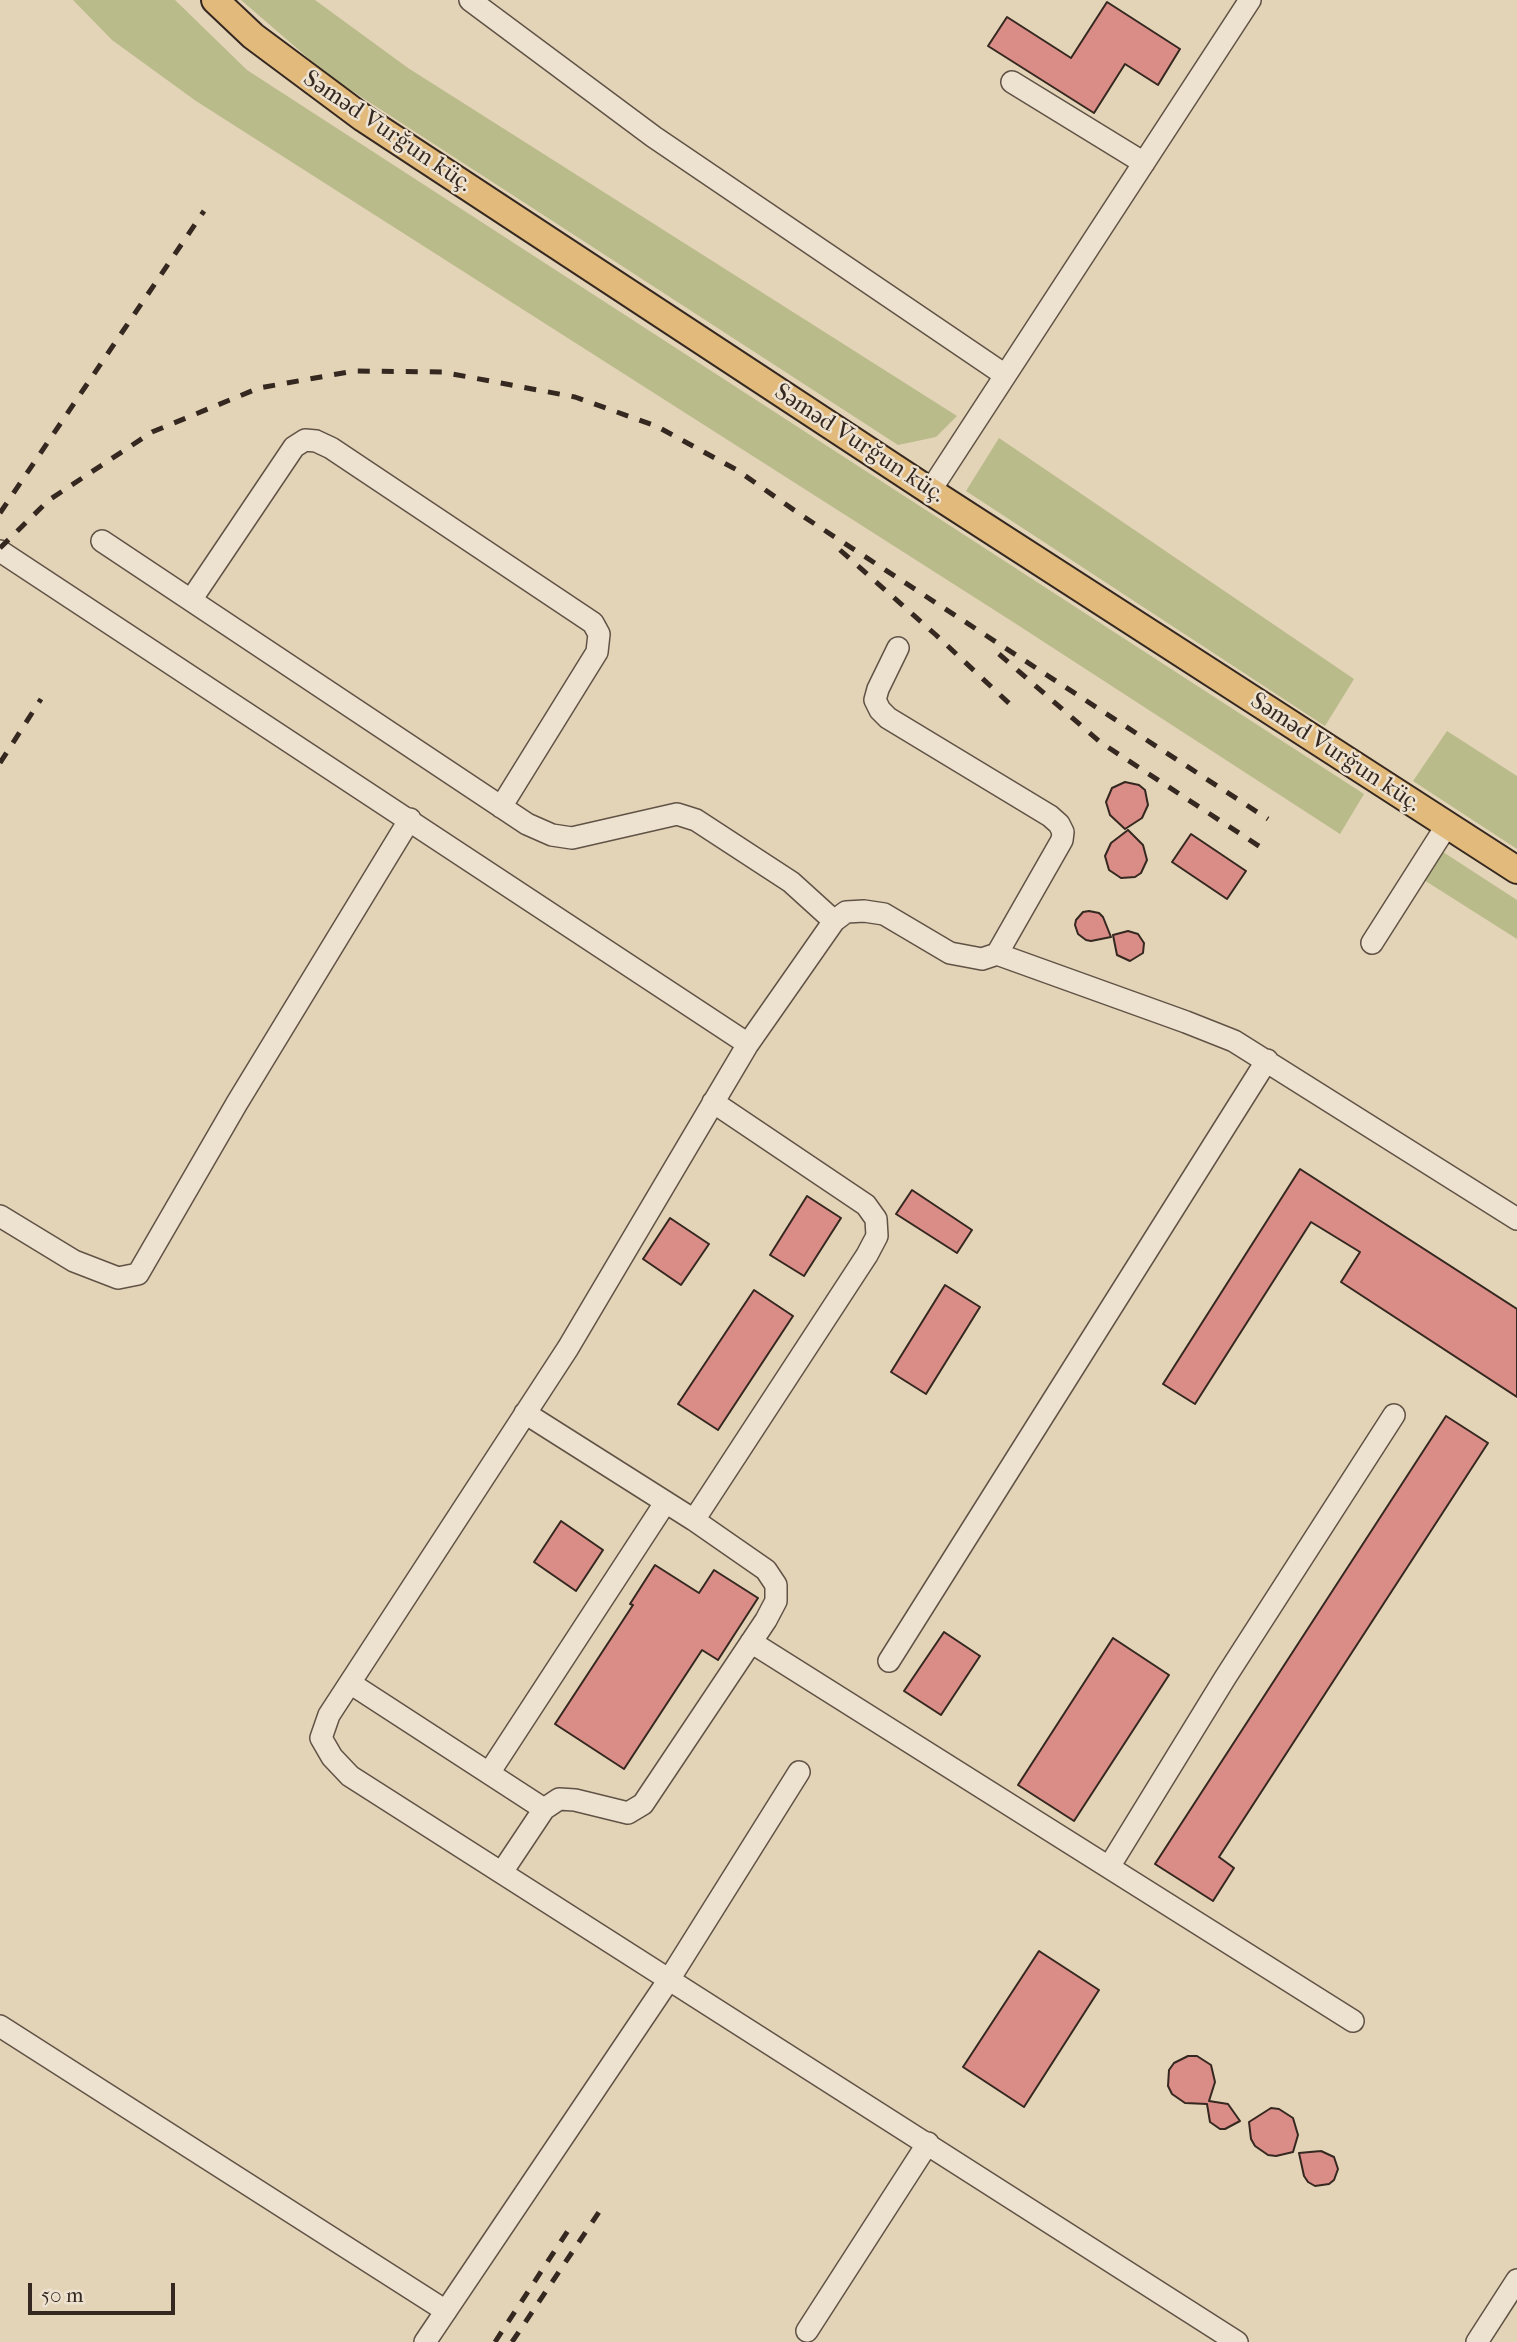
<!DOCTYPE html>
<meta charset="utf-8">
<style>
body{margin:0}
#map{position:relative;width:1517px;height:2342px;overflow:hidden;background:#e3d3b7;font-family:"IM FELL French Canon",serif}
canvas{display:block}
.scale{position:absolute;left:28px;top:2283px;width:147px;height:32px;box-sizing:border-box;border:4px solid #352820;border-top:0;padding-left:9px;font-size:21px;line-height:24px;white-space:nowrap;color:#352820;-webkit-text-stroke:5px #ede2d0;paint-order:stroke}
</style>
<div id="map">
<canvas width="1517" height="2342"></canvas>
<div class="scale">50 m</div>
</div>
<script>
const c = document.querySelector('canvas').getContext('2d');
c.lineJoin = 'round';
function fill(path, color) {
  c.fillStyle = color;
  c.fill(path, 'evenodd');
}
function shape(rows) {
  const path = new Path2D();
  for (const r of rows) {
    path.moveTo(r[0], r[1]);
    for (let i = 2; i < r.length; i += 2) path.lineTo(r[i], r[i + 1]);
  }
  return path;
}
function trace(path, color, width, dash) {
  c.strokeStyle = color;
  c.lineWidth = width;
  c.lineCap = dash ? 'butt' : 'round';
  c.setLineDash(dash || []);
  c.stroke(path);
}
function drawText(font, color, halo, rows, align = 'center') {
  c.font = font + ' "IM FELL French Canon",serif';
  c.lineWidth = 5;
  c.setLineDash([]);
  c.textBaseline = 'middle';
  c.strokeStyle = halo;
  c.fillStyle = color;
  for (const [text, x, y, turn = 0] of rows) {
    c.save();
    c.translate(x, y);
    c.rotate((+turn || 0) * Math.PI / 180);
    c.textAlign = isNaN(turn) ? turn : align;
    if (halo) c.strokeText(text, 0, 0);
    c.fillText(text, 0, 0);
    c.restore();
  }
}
const green = shape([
 [73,0,175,0,247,70,1364,794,1340,834,1010,620,196,101,112,40],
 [241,0,315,0,408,68,957,416,936,437,898,445,329,76],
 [999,438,1354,679,1325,726,966,491],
 [1447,731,1517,776,1517,849,1413,781],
 [1443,852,1517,900,1517,939,1424,880]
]);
const building = shape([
 [1107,2,1180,49,1158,85,1125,64,1094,113,988,46,1007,17,1071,58,1107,2],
 [1125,782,1139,785,1145,790,1148,805,1142,818,1125,829,1110,815,1106,802,1112,788,1125,782],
 [1128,830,1143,845,1147,860,1141,873,1135,877,1121,878,1109,870,1105,856,1111,843,1128,830],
 [1191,834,1246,871,1227,899,1172,862,1191,834],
 [1089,911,1099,913,1103,917,1111,937,1091,941,1086,940,1078,934,1075,925,1076,920,1083,912,1089,911],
 [1128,931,1138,934,1144,943,1143,953,1130,961,1117,955,1113,935,1128,931],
 [1300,1169,1517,1309,1517,1397,1341,1282,1360,1252,1311,1222,1195,1404,1163,1384,1300,1169],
 [912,1190,972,1230,957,1253,896,1214,912,1190],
 [807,1196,841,1218,804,1276,770,1255,807,1196],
 [670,1218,709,1244,681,1285,643,1259,670,1218],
 [945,1285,980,1307,926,1394,891,1372,945,1285],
 [754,1290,793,1316,718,1430,678,1404,754,1290],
 [1446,1416,1488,1443,1219,1857,1234,1868,1213,1901,1155,1864,1446,1416],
 [561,1521,603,1550,576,1591,534,1562,561,1521],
 [655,1565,699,1593,714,1570,758,1598,718,1660,702,1650,624,1769,555,1724,633,1605,630,1604,655,1565],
 [944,1632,980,1656,941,1715,904,1691,944,1632],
 [1113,1638,1169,1675,1074,1821,1018,1785,1113,1638],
 [1039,1951,1099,1990,1024,2107,963,2067,1039,1951],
 [1188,2056,1197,2056,1211,2065,1215,2082,1209,2101,1228,2104,1240,2121,1225,2129,1220,2129,1210,2122,1207,2104,1185,2103,1172,2094,1168,2086,1169,2070,1174,2063,1188,2056],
 [1271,2108,1279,2109,1293,2118,1298,2135,1293,2152,1276,2156,1268,2155,1255,2146,1251,2139,1249,2122,1271,2108],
 [1321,2151,1334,2157,1338,2169,1334,2180,1329,2184,1315,2186,1308,2182,1304,2176,1299,2153,1321,2151]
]);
const minor = shape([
 [470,0,654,137,1005,375],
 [1012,82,1144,163],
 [930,491,1250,0],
 [102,541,527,824,552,835,572,838,677,814,696,820,791,882,834,921],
 [0,551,748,1044,834,921,846,912,864,911,884,914,950,953,982,959,997,954,1062,840,1063,832,1059,824,1050,816,888,718,880,710,875,700,878,689,898,648],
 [191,600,294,447,305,440,316,441,331,448,593,623,599,634,597,652,501,807],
 [1372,943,1447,825],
 [997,954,1186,1022,1234,1041,1517,1219],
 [748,1044,568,1348,329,1715,321,1738,332,1757,350,1776,1237,2342],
 [0,1216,74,1261,118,1278,138,1274,237,1103,410,819],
 [694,1520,867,1255,877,1236,876,1219,866,1205,713,1102],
 [751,1642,1353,2021],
 [889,1661,1267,1060],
 [350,1683,544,1809],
 [489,1773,665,1503],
 [1109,1867,1225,1678,1394,1415],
 [502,1872,544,1809,559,1799,575,1800,628,1813,643,1804,766,1620,776,1601,776,1585,766,1570,694,1520,525,1413],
 [0,2026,446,2311],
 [807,2331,928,2143],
 [425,2342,670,1978,799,1772],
 [1477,2342,1517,2280]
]);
const major = shape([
 [215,0,253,36,363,118,930,491,1517,870]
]);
const rail = shape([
 [0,513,204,211],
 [0,548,49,500,152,432,259,388,354,371,442,372,575,397,656,426,737,470,801,515,1268,819],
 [840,550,936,635,1013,707],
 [999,654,1100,742,1268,852],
 [0,763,41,699],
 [495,2342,571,2226],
 [512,2342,599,2212]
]);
const streetNames = [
 ["Səməd Vurğun küç.",387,132,34],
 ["Səməd Vurğun küç.",859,444,33],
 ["Səməd Vurğun küç.",1335,753,33]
];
fill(green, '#b9bb8a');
fill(building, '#d98d86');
trace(building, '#352820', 2);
trace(minor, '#605346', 24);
trace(major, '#352820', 30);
trace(minor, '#ede2d0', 21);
trace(major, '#e2ba7c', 26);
trace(rail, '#352820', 5, [12, 12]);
drawText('24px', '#352820', '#ede2d0', streetNames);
</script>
